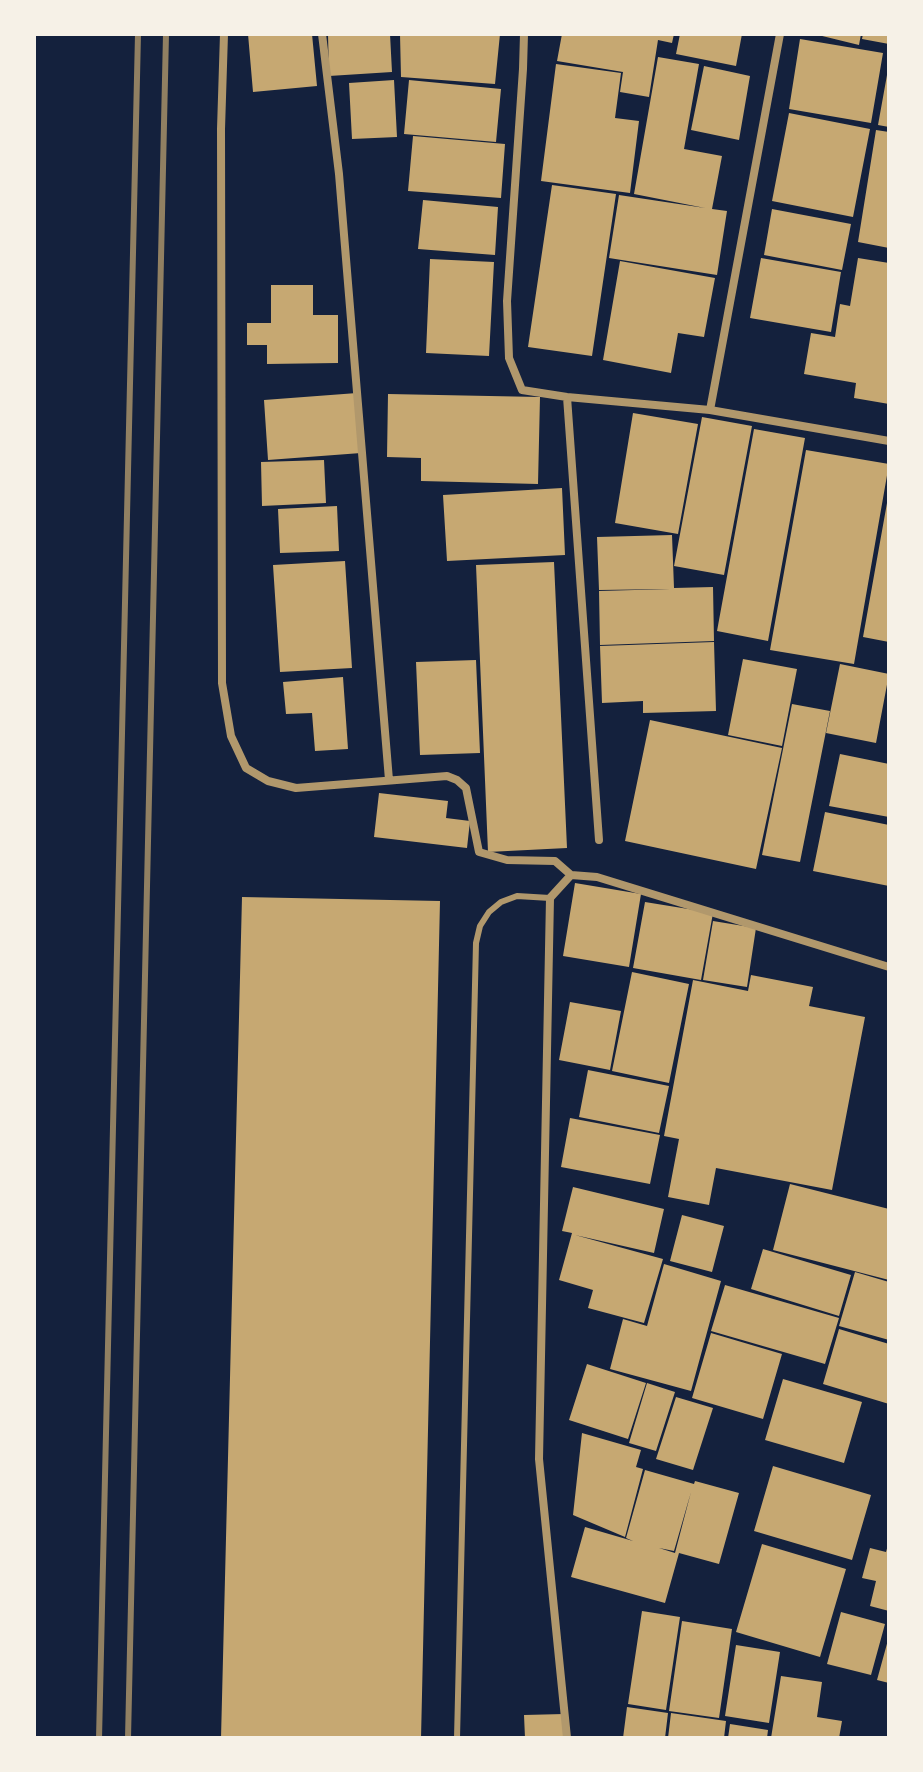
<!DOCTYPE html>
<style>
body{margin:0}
#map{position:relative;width:923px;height:1772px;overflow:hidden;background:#14213d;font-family:"Exo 2",sans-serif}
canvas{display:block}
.frame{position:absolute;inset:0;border:36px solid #f6f1e7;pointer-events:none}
</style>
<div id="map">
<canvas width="923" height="1772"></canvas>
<div class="frame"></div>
</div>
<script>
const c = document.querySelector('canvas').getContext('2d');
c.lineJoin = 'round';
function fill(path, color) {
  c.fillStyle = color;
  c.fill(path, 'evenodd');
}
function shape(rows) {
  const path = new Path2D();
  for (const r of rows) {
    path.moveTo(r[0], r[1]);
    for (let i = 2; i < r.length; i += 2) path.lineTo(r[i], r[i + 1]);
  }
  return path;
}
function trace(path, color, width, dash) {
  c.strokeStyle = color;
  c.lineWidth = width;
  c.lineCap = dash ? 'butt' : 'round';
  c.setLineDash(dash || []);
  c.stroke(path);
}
const building = shape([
 [248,34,312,34,317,86,253,92],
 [328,34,390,34,392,72,329,76],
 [400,34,500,34,495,84,401,77],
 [562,34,674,34,672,43,658,40,649,97,620,92,623,72,557,61],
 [680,34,742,34,736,66,676,54],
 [814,34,861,34,859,45],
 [863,34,889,34,889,44,862,39],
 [800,39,883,53,871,123,789,109],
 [658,57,699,64,684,149,722,156,712,209,727,211,717,275,609,258,619,195,705,208,634,194],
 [556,64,621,73,615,118,639,121,630,193,541,181],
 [704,66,750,76,739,140,691,130],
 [887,75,889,75,889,127,878,125],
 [394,80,397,137,352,139,349,83],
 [409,80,501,89,496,142,404,134],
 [789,113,870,129,853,217,772,201],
 [876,130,889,132,889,248,858,242],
 [413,136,505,144,501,198,408,191],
 [552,185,616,194,592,356,528,347],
 [423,200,498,207,495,255,418,249],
 [772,209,851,224,842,270,764,255],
 [761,258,841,272,831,332,750,318],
 [858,258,889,263,889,404,854,398,856,383,804,374,811,333,835,337,840,304,850,306],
 [430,259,494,262,489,356,426,353],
 [620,261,715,278,704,337,678,333,671,373,603,360],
 [271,285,313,285,313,315,338,315,338,363,267,364,267,345,247,345,247,323,271,323],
 [357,393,361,453,268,460,264,400],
 [388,394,540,397,538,484,421,481,421,458,387,457],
 [633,413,698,424,678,534,615,523],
 [702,417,752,426,724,575,674,566],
 [754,429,805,438,768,641,717,631],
 [806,450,889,464,854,664,770,650],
 [324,460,326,503,262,506,261,462],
 [562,488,565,555,447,561,443,495],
 [887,503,889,503,889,642,863,637],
 [337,506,339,551,280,553,278,509],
 [672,535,674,588,713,587,714,641,600,645,599,591,670,589,599,590,597,537],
 [345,561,352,668,280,672,273,565],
 [554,562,567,848,488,852,476,565],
 [714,642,716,711,643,713,643,701,602,703,600,646],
 [743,659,797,669,782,746,728,735],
 [476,660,480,753,420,755,416,662],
 [840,664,889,674,876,743,826,733],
 [343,677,348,749,315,751,312,713,286,714,283,682],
 [792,704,830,711,800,862,762,855],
 [650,720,782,748,756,869,625,841],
 [840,754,889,764,889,817,829,806],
 [379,793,448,801,446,818,470,821,467,848,374,837],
 [825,812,889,825,889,886,813,871],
 [575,883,641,894,629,967,563,956],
 [242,897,440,901,421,1738,221,1738],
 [645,902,713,913,701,980,633,968],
 [713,921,756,928,747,987,703,980],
 [632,972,689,984,669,1083,612,1071],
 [751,975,813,987,809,1006,865,1017,832,1190,716,1168,709,1205,668,1197,679,1139,664,1136,693,980,748,991],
 [570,1002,621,1011,610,1070,559,1060],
 [588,1070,669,1086,659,1133,579,1117],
 [570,1118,660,1135,650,1184,561,1167],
 [790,1184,889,1209,889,1280,773,1250],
 [573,1187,664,1209,654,1253,575,1235,663,1259,644,1323,588,1308,593,1290,559,1280,572,1233,562,1231],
 [682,1215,724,1226,712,1272,670,1261],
 [763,1249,851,1275,839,1316,751,1289],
 [664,1264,721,1281,691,1391,610,1369,623,1319,647,1326],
 [855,1272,889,1282,889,1340,839,1326],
 [725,1285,839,1318,825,1364,711,1331],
 [839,1329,889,1344,889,1404,823,1384],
 [711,1333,782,1354,763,1419,692,1398],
 [587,1364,646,1383,628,1439,569,1420],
 [783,1379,862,1402,844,1463,765,1440],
 [647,1383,675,1392,656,1451,629,1443],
 [676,1397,713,1408,693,1470,656,1459],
 [582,1433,641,1450,636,1467,643,1469,625,1537,573,1515],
 [773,1466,871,1495,852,1560,754,1531],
 [645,1470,694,1484,695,1481,739,1493,719,1564,679,1553,665,1603,571,1577,585,1527,633,1541,626,1538],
 [691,1492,675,1553,659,1548,674,1551],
 [762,1544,846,1569,820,1657,736,1632],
 [888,1545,889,1546,889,1611,870,1606,876,1581,862,1578,870,1548,886,1552],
 [642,1611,680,1617,666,1710,628,1704],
 [841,1612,885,1624,871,1675,827,1664],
 [682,1621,732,1629,719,1718,669,1711],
 [888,1640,889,1640,889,1683,877,1680],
 [736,1645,780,1652,769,1723,725,1716],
 [781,1676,822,1682,817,1717,842,1721,839,1738,771,1738],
 [627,1707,668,1713,665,1738,623,1738],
 [671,1713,726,1721,724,1738,668,1738],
 [564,1714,564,1738,525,1738,524,1715],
 [730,1724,768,1730,767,1738,728,1738]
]);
const service = shape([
 [457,1738,476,943,480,926,489,912,501,902,517,896,550,898]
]);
const minor = shape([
 [224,34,221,129,222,683,231,736,246,768,268,781,296,788,447,776,457,780,466,788,479,852,507,860,555,861,571,875],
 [322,34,339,174,389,780],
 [524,34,523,69,507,301,509,358,522,390,567,397,710,410,889,441],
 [567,397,599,840],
 [710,410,780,34],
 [567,1738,539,1459,550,898,571,875,597,877,889,967]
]);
const rail = shape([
 [99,1738,138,34],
 [128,1738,166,34]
]);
fill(building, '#c6a872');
trace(service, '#b1986c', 6);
trace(minor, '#b1986c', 8);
trace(rail, '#918062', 6);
</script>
